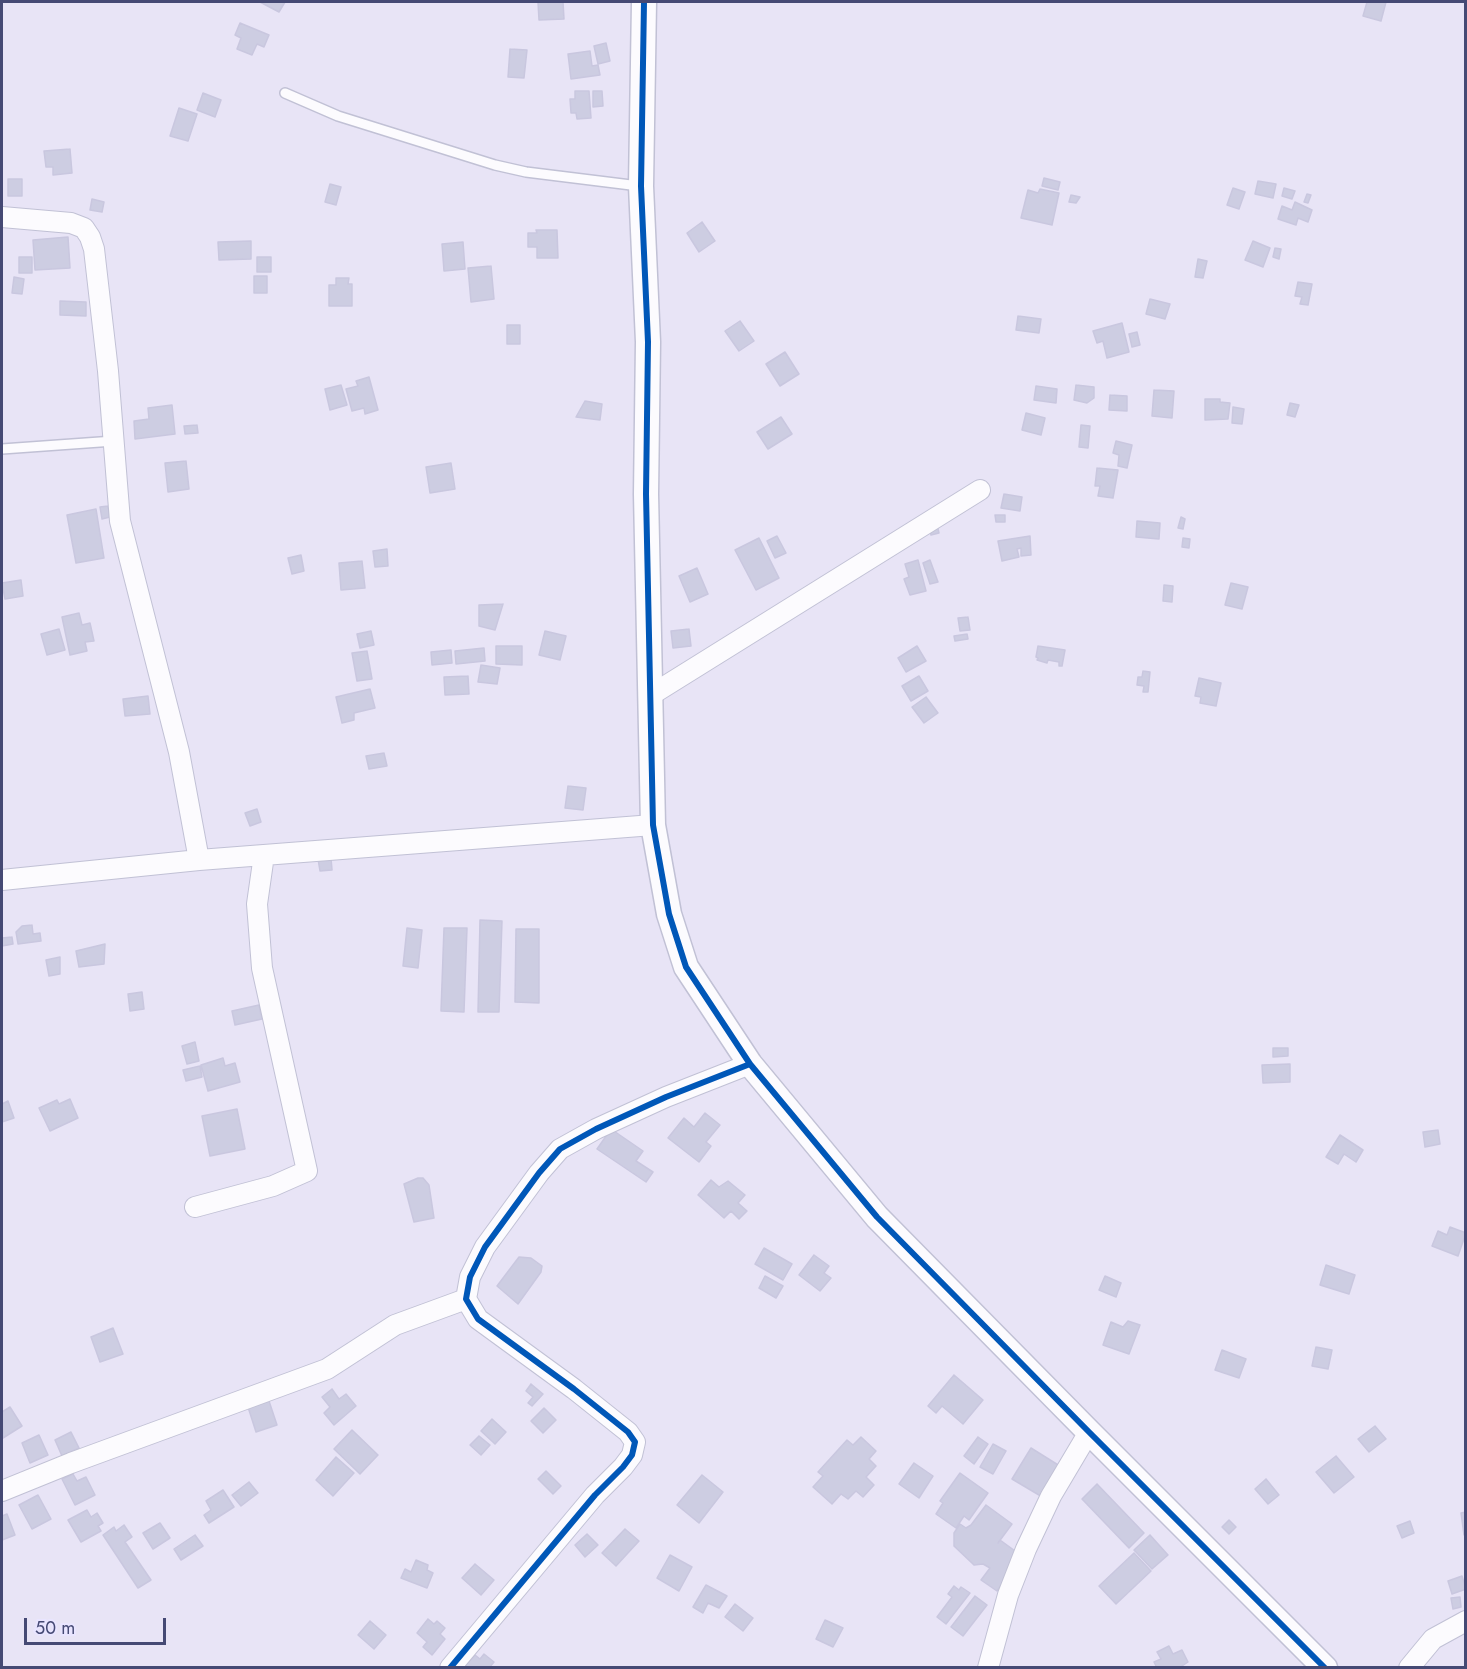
<!DOCTYPE html>
<style>
body{margin:0}
#map{position:relative;width:1467px;height:1669px;overflow:hidden;background:#e8e4f6;font-family:Jost,sans-serif}
canvas{display:block}
.frame{position:absolute;inset:0;border:3px solid #454974;pointer-events:none}
.scale{position:absolute;left:24px;top:1618px;width:142px;height:27px;box-sizing:border-box;border:3px solid #454974;border-top:0;padding-left:8px;font-size:18px;line-height:21px;white-space:nowrap;color:#454974;-webkit-text-stroke:4px #e9e5ff;paint-order:stroke}
</style>
<div id="map">
<canvas width="1467" height="1669"></canvas>
<div class="frame"></div>
<div class="scale">50 m</div>
</div>
<script>
const c = document.querySelector('canvas').getContext('2d');
c.lineJoin = 'round';
function fill(path, color) {
  c.fillStyle = color;
  c.fill(path, 'evenodd');
}
function shape(rows) {
  const path = new Path2D();
  for (const r of rows) {
    path.moveTo(r[0], r[1]);
    for (let i = 2; i < r.length; i += 2) path.lineTo(r[i], r[i + 1]);
  }
  return path;
}
function trace(path, color, width, dash) {
  c.strokeStyle = color;
  c.lineWidth = width;
  c.lineCap = dash ? 'butt' : 'round';
  c.setLineDash(dash || []);
  c.stroke(path);
}
const building = shape([
 [260,2,285,2,279,12,260,2],
 [538,2,563,2,564,19,539,20,538,2],
 [1367,2,1386,2,1381,21,1363,16,1367,2],
 [240,23,269,35,264,47,257,44,252,55,237,49,241,38,235,35,240,23],
 [606,43,610,61,598,64,594,46,606,43],
 [510,49,527,50,524,78,508,77,510,49],
 [590,51,592,66,598,65,600,75,571,79,568,54,590,51],
 [575,91,589,91,591,118,577,119,576,113,571,113,570,99,575,99,575,91],
 [593,91,602,91,603,106,593,107,593,91],
 [203,93,221,100,215,117,197,110,203,93],
 [179,108,197,114,188,141,170,136,179,108],
 [70,149,72,173,53,175,53,167,46,167,44,151,70,149],
 [1044,178,1060,182,1058,190,1042,186,1044,178],
 [8,179,22,179,22,196,8,196,8,179],
 [1258,181,1276,184,1273,198,1255,194,1258,181],
 [330,184,341,187,336,205,325,202,330,184],
 [1233,188,1245,192,1239,209,1227,205,1233,188],
 [1284,188,1295,191,1292,199,1282,196,1284,188],
 [1040,189,1059,193,1052,225,1021,218,1028,190,1038,193,1040,189],
 [1307,194,1311,195,1308,203,1304,202,1307,194],
 [1071,195,1080,197,1076,203,1069,202,1071,195],
 [92,199,104,202,102,212,90,210,92,199],
 [1295,202,1312,210,1308,222,1298,218,1296,225,1278,219,1282,206,1292,210,1295,202],
 [702,222,715,241,699,252,687,233,702,222],
 [536,230,557,230,558,258,537,258,537,247,528,247,528,233,537,233,536,230],
 [68,237,70,268,35,270,33,240,68,237],
 [251,241,251,259,219,260,218,242,251,241],
 [1253,241,1270,248,1263,267,1245,260,1253,241],
 [463,242,465,269,444,271,442,244,463,242],
 [1275,248,1281,249,1279,259,1273,257,1275,248],
 [19,257,32,257,32,273,19,273,19,257],
 [257,257,271,257,271,272,257,272,257,257],
 [1198,259,1207,261,1203,278,1195,277,1198,259],
 [491,266,494,299,471,302,468,268,491,266],
 [254,276,267,276,267,293,254,293,254,276],
 [14,277,24,279,22,294,12,293,14,277],
 [336,278,349,278,348,284,352,284,352,306,329,306,329,285,336,285,336,278],
 [1298,282,1312,284,1308,305,1300,304,1302,297,1295,296,1298,282],
 [1150,299,1170,304,1165,319,1146,314,1150,299],
 [60,301,86,302,86,316,60,315,60,301],
 [1018,316,1041,319,1039,333,1016,330,1018,316],
 [740,321,754,341,739,351,725,331,740,321],
 [1122,323,1129,352,1107,358,1103,341,1097,343,1093,331,1122,323],
 [507,325,520,325,520,344,507,344,507,325],
 [1137,332,1140,345,1132,347,1129,334,1137,332],
 [785,352,799,374,780,386,766,364,785,352],
 [369,377,378,410,365,414,364,408,352,411,346,389,358,386,356,381,369,377],
 [341,385,347,405,330,410,325,389,341,385],
 [1076,385,1094,387,1094,398,1087,403,1074,400,1076,385],
 [1036,386,1057,389,1056,403,1034,400,1036,386],
 [1154,390,1174,391,1172,418,1152,416,1154,390],
 [1110,395,1127,396,1127,411,1109,410,1110,395],
 [1205,399,1220,399,1220,402,1230,403,1228,419,1205,420,1205,399],
 [585,401,602,404,600,420,576,417,585,401],
 [1290,403,1299,405,1295,417,1287,415,1290,403],
 [172,405,175,434,135,439,134,421,149,419,148,408,172,405],
 [1233,407,1244,409,1242,424,1232,423,1233,407],
 [1026,413,1045,418,1041,435,1022,430,1026,413],
 [781,417,792,434,768,449,757,432,781,417],
 [197,425,198,433,185,434,184,426,197,425],
 [1081,425,1090,426,1088,448,1079,447,1081,425],
 [1116,441,1132,445,1127,468,1118,466,1119,455,1113,453,1116,441],
 [186,461,189,489,168,492,165,463,186,461],
 [451,463,455,489,430,493,426,467,451,463],
 [1097,468,1118,470,1113,498,1098,496,1100,486,1095,486,1097,468],
 [1004,494,1022,497,1020,511,1001,508,1004,494],
 [108,506,110,517,102,519,100,507,108,506],
 [96,509,104,558,76,563,67,515,96,509],
 [995,515,1005,515,1005,522,996,522,995,515],
 [1181,517,1185,519,1183,529,1178,528,1181,517],
 [1137,521,1160,523,1159,539,1136,537,1137,521],
 [937,525,939,533,931,535,929,527,937,525],
 [777,536,786,553,775,558,767,541,777,536],
 [1030,536,1031,555,1021,556,1021,548,1017,549,1019,557,1002,561,998,541,1030,536],
 [759,538,779,578,756,590,735,550,759,538],
 [1183,538,1190,539,1189,548,1182,547,1183,538],
 [387,549,388,566,375,567,373,551,387,549],
 [301,555,304,571,292,574,288,558,301,555],
 [918,560,926,591,910,595,904,579,909,577,905,564,918,560],
 [930,560,938,582,930,584,923,563,930,560],
 [362,561,365,588,341,590,339,563,362,561],
 [697,568,708,594,690,602,679,576,697,568],
 [21,580,23,596,5,599,2,583,21,580],
 [1231,583,1248,587,1242,609,1225,605,1231,583],
 [1164,585,1173,586,1172,602,1163,601,1164,585],
 [503,604,495,630,479,626,479,605,503,604],
 [79,613,82,625,90,623,94,641,85,642,87,651,70,655,62,617,79,613],
 [968,617,970,630,960,631,958,618,968,617],
 [59,629,65,650,47,655,41,634,59,629],
 [689,629,691,646,673,648,671,631,689,629],
 [371,631,374,645,360,648,357,634,371,631],
 [545,631,566,636,560,660,539,655,545,631],
 [967,634,968,639,955,641,954,636,967,634],
 [496,646,522,646,522,665,496,664,496,646],
 [917,646,926,661,906,672,898,658,917,646],
 [1038,646,1065,650,1062,666,1059,666,1059,662,1048,660,1047,663,1037,660,1038,658,1036,657,1038,646],
 [484,648,485,661,456,664,455,651,484,648],
 [451,650,452,663,432,665,431,652,451,650],
 [367,651,372,679,357,681,352,653,367,651],
 [481,665,500,668,497,684,478,682,481,665],
 [1143,671,1150,672,1148,692,1143,692,1144,686,1137,685,1138,677,1142,677,1143,671],
 [468,676,469,694,445,695,444,677,468,676],
 [919,676,928,691,911,701,902,686,919,676],
 [1199,678,1221,683,1216,706,1200,703,1201,697,1195,696,1199,678],
 [370,689,375,708,354,713,354,720,342,723,336,697,370,689],
 [148,696,150,714,125,716,123,699,148,696],
 [926,697,938,713,924,723,912,707,926,697],
 [384,753,387,766,369,769,366,756,384,753],
 [568,786,586,788,583,810,565,808,568,786],
 [257,809,261,822,250,826,245,813,257,809],
 [331,858,332,870,320,871,318,859,331,858],
 [480,920,502,921,499,1012,478,1012,480,920],
 [32,925,33,934,40,933,41,941,18,944,16,932,22,926,32,925],
 [407,928,422,930,418,968,403,966,407,928],
 [444,928,467,928,464,1012,441,1011,444,928],
 [516,929,539,929,539,1003,515,1002,516,929],
 [12,937,13,944,2,946,2,938,12,937],
 [105,944,104,964,79,967,76,951,105,944],
 [60,957,60,974,49,976,46,960,60,957],
 [142,992,144,1009,130,1011,128,994,142,992],
 [259,1005,262,1019,235,1025,232,1011,259,1005],
 [195,1042,199,1061,187,1064,182,1046,195,1042],
 [1273,1048,1288,1048,1288,1056,1273,1057,1273,1048],
 [223,1058,225,1066,235,1063,240,1082,208,1091,201,1065,223,1058],
 [1290,1064,1290,1082,1263,1083,1262,1065,1290,1064],
 [200,1066,202,1077,186,1081,183,1070,200,1066],
 [70,1099,78,1118,50,1131,39,1108,57,1100,59,1104,70,1099],
 [8,1101,14,1118,2,1122,2,1104,8,1101],
 [237,1109,245,1149,210,1156,202,1116,237,1109],
 [705,1113,720,1125,706,1142,711,1146,699,1162,668,1138,684,1118,694,1127,705,1113],
 [611,1129,643,1151,636,1161,653,1172,646,1182,597,1149,611,1129],
 [1438,1130,1440,1144,1425,1147,1423,1132,1438,1130],
 [1340,1135,1363,1150,1356,1162,1344,1154,1338,1164,1326,1157,1340,1135],
 [418,1178,423,1178,429,1185,434,1218,414,1222,404,1184,418,1178],
 [711,1180,719,1187,728,1181,745,1195,738,1203,747,1211,739,1219,731,1211,724,1218,698,1195,711,1180],
 [1450,1227,1466,1233,1458,1256,1432,1246,1438,1231,1447,1235,1450,1227],
 [764,1248,792,1264,783,1280,755,1264,764,1248],
 [814,1255,829,1266,824,1273,831,1278,820,1291,799,1275,814,1255],
 [519,1257,531,1258,542,1266,541,1272,518,1304,497,1286,519,1257],
 [1326,1265,1355,1275,1349,1294,1320,1285,1326,1265],
 [765,1276,783,1286,776,1298,759,1288,765,1276],
 [1105,1276,1121,1283,1116,1297,1099,1290,1105,1276],
 [1128,1321,1140,1325,1129,1354,1103,1345,1111,1322,1123,1327,1128,1321],
 [113,1328,123,1354,100,1362,91,1337,113,1328],
 [1316,1347,1332,1350,1328,1369,1312,1366,1316,1347],
 [1222,1350,1246,1359,1239,1378,1215,1370,1222,1350],
 [954,1375,983,1400,963,1424,942,1406,936,1413,928,1406,954,1375],
 [531,1384,543,1394,532,1406,528,1403,533,1397,526,1391,531,1384],
 [332,1389,339,1399,346,1394,356,1406,334,1425,324,1413,330,1407,322,1397,332,1389],
 [269,1401,277,1425,256,1432,248,1407,269,1401],
 [10,1407,22,1426,3,1438,2,1412,10,1407],
 [544,1408,556,1420,543,1433,531,1421,544,1408],
 [492,1419,506,1432,495,1444,481,1431,492,1419],
 [1375,1426,1386,1439,1369,1452,1358,1439,1375,1426],
 [352,1430,378,1455,360,1474,334,1449,352,1430],
 [71,1432,79,1448,62,1456,55,1440,71,1432],
 [39,1435,48,1455,30,1463,22,1443,39,1435],
 [479,1436,490,1445,481,1455,470,1445,479,1436],
 [861,1437,876,1451,869,1459,876,1466,866,1477,874,1485,863,1497,856,1491,848,1499,841,1494,832,1504,813,1487,823,1476,818,1472,847,1440,853,1445,861,1437],
 [978,1437,988,1444,974,1464,964,1456,978,1437],
 [993,1444,1006,1451,993,1474,980,1467,993,1444],
 [1031,1448,1063,1468,1044,1498,1012,1479,1031,1448],
 [1336,1456,1354,1477,1334,1493,1316,1472,1336,1456],
 [336,1457,354,1473,333,1496,316,1480,336,1457],
 [914,1463,933,1476,919,1498,899,1484,914,1463],
 [546,1471,561,1486,553,1494,538,1479,546,1471],
 [960,1473,988,1493,969,1520,964,1516,956,1528,936,1514,943,1503,940,1501,960,1473],
 [73,1474,77,1481,86,1477,95,1495,75,1505,62,1479,73,1474],
 [702,1475,723,1492,699,1523,677,1505,702,1475],
 [1266,1479,1279,1495,1268,1504,1255,1489,1266,1479],
 [249,1482,258,1493,241,1506,232,1495,249,1482],
 [1097,1484,1144,1533,1129,1548,1082,1499,1097,1484],
 [223,1490,234,1507,209,1523,204,1515,211,1510,206,1501,223,1490],
 [38,1495,51,1519,32,1529,19,1505,38,1495],
 [986,1505,1012,1524,998,1543,1000,1540,1022,1556,997,1591,981,1580,990,1568,983,1564,974,1565,954,1546,954,1533,960,1524,966,1528,971,1525,986,1505],
 [87,1510,91,1517,97,1513,103,1523,98,1526,101,1531,81,1542,68,1520,87,1510],
 [1466,1512,1466,1534,1464,1535,1461,1513,1466,1512],
 [7,1514,15,1535,2,1540,2,1516,7,1514],
 [1229,1520,1236,1527,1229,1534,1222,1527,1229,1520],
 [1410,1521,1414,1533,1402,1538,1397,1526,1410,1521],
 [160,1523,170,1538,153,1549,143,1533,160,1523],
 [124,1525,132,1537,125,1542,151,1580,138,1588,103,1535,114,1527,116,1531,124,1525],
 [625,1529,639,1541,616,1566,602,1553,625,1529],
 [587,1534,598,1545,585,1557,575,1545,587,1534],
 [195,1535,203,1546,181,1560,174,1549,195,1535],
 [1150,1535,1168,1555,1152,1569,1134,1550,1150,1535],
 [1134,1553,1151,1571,1116,1604,1099,1586,1134,1553],
 [670,1555,692,1567,679,1591,657,1578,670,1555],
 [416,1560,428,1565,427,1570,433,1573,427,1588,401,1578,405,1569,411,1572,416,1560],
 [475,1564,494,1580,481,1595,462,1578,475,1564],
 [1462,1576,1466,1589,1452,1594,1448,1581,1462,1576],
 [706,1585,727,1596,719,1608,708,1603,703,1613,693,1607,706,1585],
 [954,1586,959,1590,961,1587,970,1593,946,1624,937,1617,952,1597,948,1594,954,1586],
 [975,1596,987,1605,963,1636,951,1627,975,1596],
 [1460,1597,1461,1607,1453,1609,1451,1598,1460,1597],
 [735,1604,753,1618,743,1631,725,1617,735,1604],
 [428,1619,434,1624,437,1621,445,1628,440,1634,445,1639,432,1655,423,1647,427,1642,417,1633,428,1619],
 [825,1620,843,1628,833,1647,816,1639,825,1620],
 [370,1621,386,1635,374,1649,358,1635,370,1621],
 [1169,1646,1173,1654,1182,1650,1188,1662,1179,1668,1157,1668,1154,1662,1161,1659,1157,1652,1169,1646],
 [484,1654,494,1662,489,1668,463,1668,475,1655,480,1659,484,1654]
]);
const service = shape([
 [285,93,338,116,495,165,526,172,639,186],
 [2,449,114,441]
]);
const minor = shape([
 [2,217,71,223,84,228,90,237,94,249,108,371,120,521,179,752,199,860],
 [651,695,980,490],
 [2,880,199,860,653,825],
 [195,1207,273,1186,307,1171,262,968,257,904,264,855],
 [2,1491,71,1463,327,1369,395,1325,466,1299],
 [450,1668,595,1495,623,1467,632,1455,635,1442,628,1432,574,1389,478,1319,466,1299,470,1277,485,1247,539,1173,560,1149,596,1129,666,1097,750,1064],
 [988,1668,1008,1595,1026,1549,1051,1496,1089,1432],
 [1409,1668,1433,1639,1466,1621]
]);
const tertiary = shape([
 [644,2,641,186,648,342,646,494,653,825,669,914,686,967,750,1064,877,1217,1089,1432,1325,1668]
]);
const cycleway = shape([
 [644,2,641,186,648,342,646,494,653,825,669,914,686,967,750,1064,877,1217,1089,1432,1325,1668],
 [450,1668,595,1495,623,1467,632,1455,635,1442,628,1432,574,1389,478,1319,466,1299,470,1277,485,1247,539,1173,560,1149,596,1129,666,1097,750,1064]
]);
fill(building, '#cdcde2');
trace(building, '#c9c7df', 1.5);
trace(service, '#c1c1d5', 12);
trace(minor, '#c1c1d5', 22);
trace(tertiary, '#c1c1d5', 27);
trace(service, '#fcfbfe', 9);
trace(minor, '#fcfbfe', 20);
trace(tertiary, '#fcfbfe', 24);
trace(cycleway, '#0057b8', 6);
</script>
